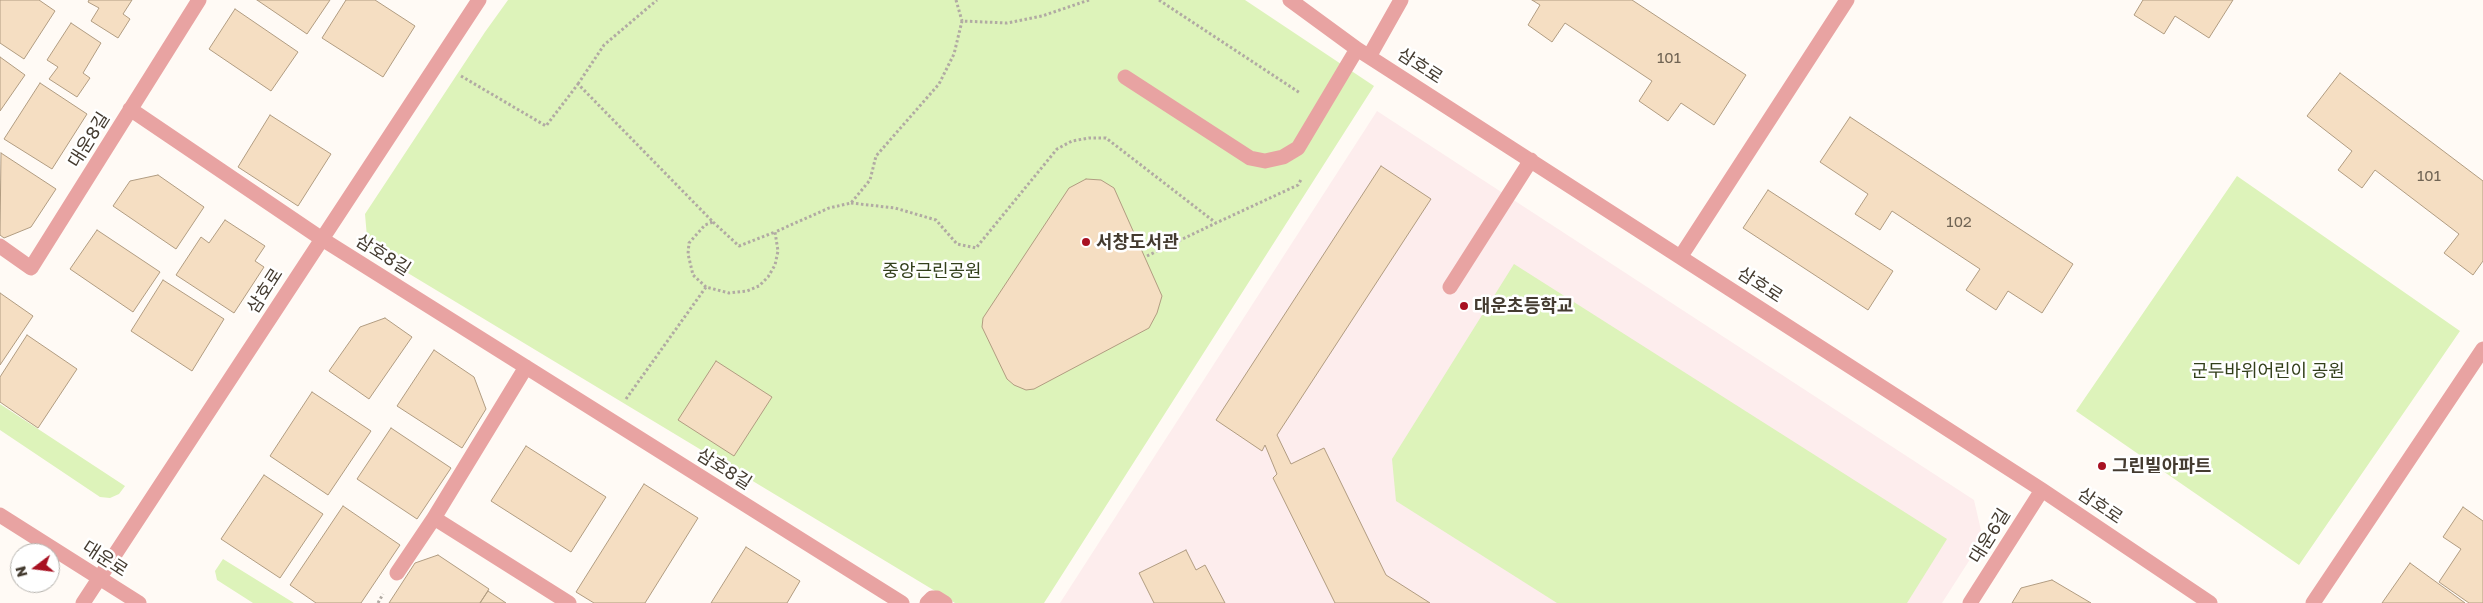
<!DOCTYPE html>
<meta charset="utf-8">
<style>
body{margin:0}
#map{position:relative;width:2483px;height:603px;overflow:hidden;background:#fffaf5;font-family:"Golos Text",sans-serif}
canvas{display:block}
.north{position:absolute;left:10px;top:543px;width:50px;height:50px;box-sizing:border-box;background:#fff;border:1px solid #b4b1ac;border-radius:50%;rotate:255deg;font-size:14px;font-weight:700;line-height:20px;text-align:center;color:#443b30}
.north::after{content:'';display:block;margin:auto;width:18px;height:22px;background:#a81122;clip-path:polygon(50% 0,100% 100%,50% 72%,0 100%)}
</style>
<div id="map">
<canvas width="2483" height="603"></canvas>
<div class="north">N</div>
</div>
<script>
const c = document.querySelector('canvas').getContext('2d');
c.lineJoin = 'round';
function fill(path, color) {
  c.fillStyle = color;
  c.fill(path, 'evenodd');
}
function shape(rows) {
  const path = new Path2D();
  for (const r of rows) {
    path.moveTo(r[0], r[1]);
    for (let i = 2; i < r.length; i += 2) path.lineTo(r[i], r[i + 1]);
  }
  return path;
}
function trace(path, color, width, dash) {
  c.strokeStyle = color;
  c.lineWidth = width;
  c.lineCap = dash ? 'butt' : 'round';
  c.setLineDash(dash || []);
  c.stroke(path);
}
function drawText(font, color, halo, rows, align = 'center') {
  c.font = font + ' "Golos Text","Noto Sans KR",sans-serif';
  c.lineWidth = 5;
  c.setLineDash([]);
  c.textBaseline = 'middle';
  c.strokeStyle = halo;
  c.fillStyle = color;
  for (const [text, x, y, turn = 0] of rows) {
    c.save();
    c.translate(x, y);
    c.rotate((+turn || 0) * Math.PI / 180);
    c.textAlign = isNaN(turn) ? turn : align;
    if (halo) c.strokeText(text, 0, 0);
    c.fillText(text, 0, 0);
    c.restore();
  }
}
const education = shape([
 [1377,111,1974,500,1983,539,1942,603,1060,603]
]);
const green = shape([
 [508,0,1245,0,1374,86,1044,603,955,603,368,249,365,214,485,32],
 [2237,176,2460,331,2299,565,2076,411],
 [1514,264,1947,539,1907,603,1557,603,1396,501,1392,459],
 [0,404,125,486,119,494,110,498,100,497,0,430],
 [223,559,294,603,253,603,217,580,215,571]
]);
const building = shape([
 [0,0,39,0,55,11,24,59,0,43,0,0],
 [89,0,132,0,123,14,130,19,118,38,91,21,99,8,88,2,89,0],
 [257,0,330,0,307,34,257,0],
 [346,0,375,0,415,26,383,77,322,38,346,0],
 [1532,0,1632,0,1746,75,1714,125,1681,103,1668,121,1639,101,1652,81,1565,23,1552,42,1528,25,1540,5,1532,0],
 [2143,0,2233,0,2209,38,2175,16,2164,34,2134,15,2143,0],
 [235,9,298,52,271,91,209,49,235,9],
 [71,23,101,43,83,73,90,78,77,97,49,79,58,67,47,60,71,23],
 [0,57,25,75,0,111,0,57],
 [2340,73,2483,181,2483,261,2473,275,2444,253,2459,234,2375,170,2362,188,2338,170,2352,151,2307,116,2340,73],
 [40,83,87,114,52,169,4,139,40,83],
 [270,115,331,154,298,206,238,167,270,115],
 [1850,117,2073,264,2042,313,2008,291,1996,310,1966,290,1980,269,1892,211,1880,230,1855,214,1868,194,1820,162,1850,117],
 [1,153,56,189,31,227,4,238,0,235,1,153],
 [1381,166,1431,199,1277,435,1291,464,1324,448,1386,575,1430,603,1335,603,1273,478,1277,474,1265,445,1262,451,1216,420,1381,166],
 [158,175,204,207,176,249,113,206,130,181,158,175],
 [1086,179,1101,180,1114,188,1162,296,1157,313,1149,328,1034,389,1026,390,1014,385,1007,379,982,327,983,318,1069,188,1086,179],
 [1768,190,1893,271,1868,310,1743,228,1768,190],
 [225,220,265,246,255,261,264,267,234,313,176,275,201,237,209,243,225,220],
 [97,230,160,272,133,312,70,269,97,230],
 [163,280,224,319,192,371,131,331,163,280],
 [0,293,33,316,0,365,0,293],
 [385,318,412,337,369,399,329,371,360,327,385,318],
 [27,335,77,369,38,428,0,402,0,377,27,335],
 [434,350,474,377,486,409,462,448,397,406,434,350],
 [716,361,772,397,734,456,678,420,716,361],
 [312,392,371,431,328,495,270,456,312,392],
 [391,428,451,468,417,519,357,479,391,428],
 [526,446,606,497,571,552,491,501,526,446],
 [264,475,323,514,280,578,221,539,264,475],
 [644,484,698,518,645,603,594,603,576,592,644,484],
 [343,506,400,545,361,603,316,603,290,585,343,506],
 [2463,507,2483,521,2483,603,2469,603,2439,582,2461,549,2443,537,2463,507],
 [746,547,800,581,787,603,711,603,746,547],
 [1186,550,1196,570,1205,565,1225,603,1154,603,1139,573,1186,550],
 [438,555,489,589,480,603,389,603,415,563,438,555],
 [2410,563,2465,603,2382,603,2410,563],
 [2052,580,2091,603,2012,603,2021,588,2052,580],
 [488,591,506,603,480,603,488,591]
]);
const path = shape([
 [956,0,962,21],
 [1159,0,1300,93],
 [461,76,546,126,578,84,713,222,705,225,689,243,688,254,693,275,706,287],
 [578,84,604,45,657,0],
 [851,203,895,208,936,220,957,244,976,248,1057,149,1072,141,1089,138,1106,138,1216,223,1298,185,1302,178],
 [713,222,739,246,775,232],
 [1147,256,1216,223],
 [626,399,706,287,729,293,747,291,759,286,768,277,775,265,778,251,775,232,829,208,851,203,870,180,876,156,939,84,954,54,962,21,1007,23,1042,16,1089,0],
 [378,603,383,594]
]);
const minor = shape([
 [1290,0,1357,49,2042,490,2210,603],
 [1370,55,1401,0],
 [1125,77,1250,158,1265,161,1283,157,1298,148,1357,49],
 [130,109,322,239,902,603],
 [0,246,31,268,199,0],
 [1681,256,1847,0],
 [1450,287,1531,160],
 [526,367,434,518,569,603],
 [0,515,139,603],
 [397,573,434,518],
 [83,603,479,0],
 [927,603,932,598,937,598,945,603],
 [1970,603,2042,490],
 [2313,603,2483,349]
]);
const markers = [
 [1086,242,5,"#a81122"],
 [1464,306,5,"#a81122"],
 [2102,466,5,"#a81122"]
];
const numberNames = [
 ["101",1669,58],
 ["101",2429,176],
 ["102",1959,222]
];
const streetNames = [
 ["삼호로",1420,66,33],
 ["대운8길",89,140,-58],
 ["삼호8길",383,255,32],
 ["삼호로",1760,285,33],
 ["삼호로",265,291,-57],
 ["삼호8길",724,469,32],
 ["삼호로",2100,506,34],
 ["대운6길",1990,536,-58],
 ["대운로",105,559,33]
];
const poiNames = [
 ["서창도서관",1096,242],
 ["대운초등학교",1474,306],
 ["그린빌아파트",2112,466]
];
const parkNames = [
 ["중앙근린공원",932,271],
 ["군두바위어린이 공원",2268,371]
];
fill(education, '#fdeded');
fill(green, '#ddf3ba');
fill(building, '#f5dec2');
trace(building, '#b19c81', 1);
trace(path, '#b1aaa3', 3, [2.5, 2.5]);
trace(minor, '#e8a3a2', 15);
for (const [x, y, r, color] of markers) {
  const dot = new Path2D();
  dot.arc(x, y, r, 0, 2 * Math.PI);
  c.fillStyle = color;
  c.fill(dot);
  trace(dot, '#fff', 2);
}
drawText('15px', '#706454', null, numberNames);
drawText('18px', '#443b30', '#fff', streetNames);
drawText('bold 18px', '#443b30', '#fff', poiNames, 'left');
drawText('18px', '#323f1a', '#fff', parkNames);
</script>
